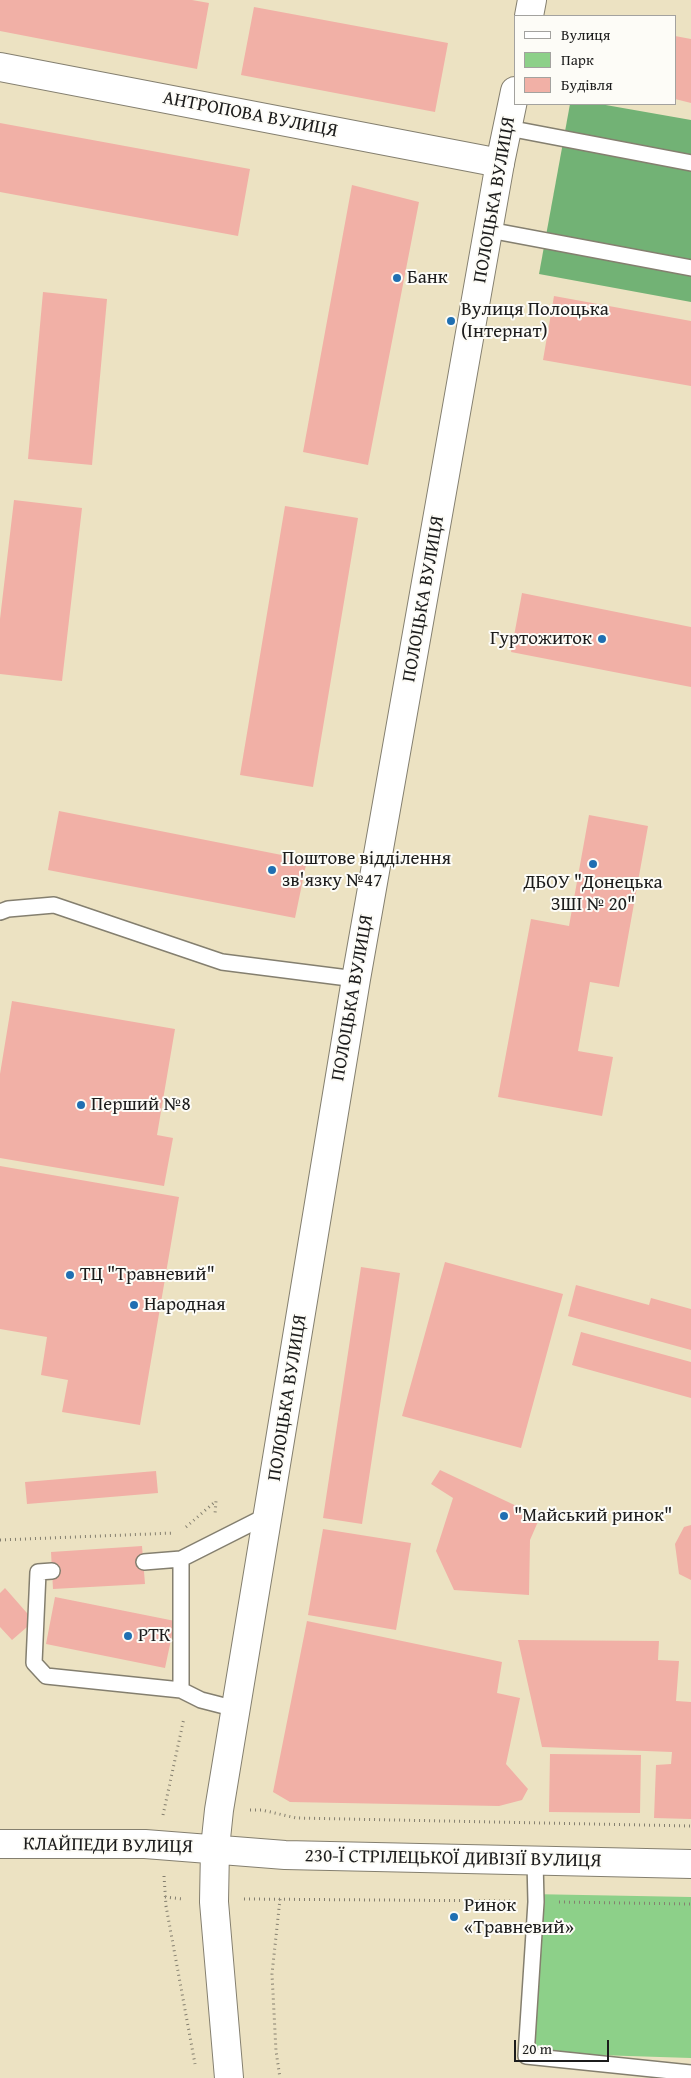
<!DOCTYPE html>
<meta charset="utf-8">
<style>
body{margin:0}
#map{position:relative;width:691px;height:2078px;overflow:hidden;background:#ece2c2;font-family:"Gentium Book Plus",serif}
canvas{display:block}
.legend{position:absolute;left:514px;top:15px;width:162px;height:90px;box-sizing:border-box;background:#fdfcf7;border:1px solid #a3a29f;margin:0;padding:6px 9px;list-style:none;font-size:15px;color:#1c1c1c}
.legend li{display:flex;align-items:center;gap:10px;height:25px}
.legend b{width:25px;border:1px solid #a3a29f}
.scale{position:absolute;left:514px;top:2040px;width:95px;height:22px;box-sizing:border-box;border:2px solid #1c1c1c;border-top:0;padding-left:6px;font-size:15px;line-height:18px;white-space:nowrap;color:#1c1c1c;-webkit-text-stroke:4px #fdfcf7;paint-order:stroke}
</style>
<div id="map">
<canvas width="691" height="2078"></canvas>
<ul class="legend">
<li><b style="height:6px;background:#fff"></b>Вулиця</li>
<li><b style="height:14px;background:#8dd089"></b>Парк</li>
<li><b style="height:14px;background:#f1b0a6"></b>Будівля</li>
</ul>
<div class="scale">20 m</div>
</div>
<script>
const c = document.querySelector('canvas').getContext('2d');
c.lineJoin = 'round';
function fill(path, color) {
  c.fillStyle = color;
  c.fill(path, 'evenodd');
}
function shape(rows) {
  const path = new Path2D();
  for (const r of rows) {
    path.moveTo(r[0], r[1]);
    for (let i = 2; i < r.length; i += 2) path.lineTo(r[i], r[i + 1]);
  }
  return path;
}
function trace(path, color, width, dash) {
  c.strokeStyle = color;
  c.lineWidth = width;
  c.lineCap = dash ? 'butt' : 'round';
  c.setLineDash(dash || []);
  c.stroke(path);
}
function drawText(font, color, halo, rows, align = 'center') {
  c.font = font + ' "Gentium Book Plus",serif';
  c.lineWidth = 4;
  c.setLineDash([]);
  c.textBaseline = 'middle';
  c.strokeStyle = halo;
  c.fillStyle = color;
  for (const [text, x, y, turn = 0] of rows) {
    c.save();
    c.translate(x, y);
    c.rotate((+turn || 0) * Math.PI / 180);
    c.textAlign = isNaN(turn) ? turn : align;
    if (halo) c.strokeText(text, 0, 0);
    c.fillText(text, 0, 0);
    c.restore();
  }
}
const green = shape([
 [529,1894,691,1897,691,2058,535,2053]
]);
const forest = shape([
 [570,104,600,104,691,120,691,302,539,274]
]);
const building = shape([
 [0,0,192,0,209,3,197,69,0,31],
 [254,7,448,43,435,112,241,75],
 [675,36,691,39,691,103,675,99],
 [0,123,250,169,238,236,0,192],
 [352,185,419,202,368,465,303,452],
 [43,292,107,299,92,465,28,459],
 [554,296,691,321,691,386,543,360],
 [14,500,82,508,62,681,0,674,0,619],
 [285,506,358,518,313,787,240,775],
 [522,593,691,627,691,687,511,652],
 [59,811,307,860,295,918,48,870],
 [589,815,648,826,619,987,590,982,578,1051,613,1057,602,1116,498,1097,531,919,569,926],
 [12,1001,175,1029,157,1135,173,1138,164,1186,0,1158,0,1074],
 [0,1166,179,1197,140,1425,62,1412,68,1380,41,1375,47,1337,0,1329],
 [445,1262,563,1294,521,1448,402,1416],
 [361,1267,400,1273,362,1524,323,1518],
 [576,1285,649,1305,651,1298,691,1309,691,1350,568,1316],
 [581,1332,691,1362,691,1398,572,1365],
 [440,1470,540,1517,530,1540,529,1595,454,1590,436,1551,453,1498,431,1484],
 [156,1471,158,1493,27,1504,25,1482],
 [691,1525,691,1580,679,1574,675,1544,684,1527],
 [323,1529,411,1543,396,1630,308,1615],
 [142,1546,145,1584,53,1589,51,1552],
 [5,1588,34,1621,12,1640,0,1627,0,1593],
 [55,1597,175,1621,165,1668,46,1644],
 [307,1621,502,1662,497,1693,520,1698,506,1764,528,1789,522,1800,499,1806,290,1802,273,1792],
 [518,1640,659,1641,658,1660,679,1661,676,1701,691,1702,691,1819,654,1818,656,1765,671,1764,672,1752,542,1747],
 [550,1754,641,1755,640,1813,549,1812]
]);
const path = shape([
 [186,1527,216,1501,215,1514],
 [0,1540,174,1533],
 [250,1810,262,1810,296,1818,691,1826],
 [163,1815,184,1718],
 [164,1876,166,1906,195,2064],
 [165,1897,183,1899],
 [244,1899,513,1901],
 [280,1899,272,1974,276,2051,280,2078],
 [559,1902,691,1904]
]);
const lane = shape([
 [508,128,691,163],
 [489,230,691,268],
 [0,912,8,909,54,905,222,962,356,979],
 [144,1562,181,1559],
 [52,1571,38,1572,34,1663,46,1676,181,1690],
 [236,1709,201,1700,181,1690,181,1559,268,1515],
 [535,1861,536,1902,526,2056,691,2073]
]);
const street = shape([
 [0,67,500,163]
]);
const secondary = shape([
 [529,16,532,0],
 [0,1844,145,1844,285,1855,691,1864],
 [229,2078,214,1902,215,1848,219,1810,356,979,500,163,515,91]
]);
const markers = [
 [397,278,5,"#1f6fb2"],
 [451,321,5,"#1f6fb2"],
 [602,639,5,"#1f6fb2"],
 [593,864,5,"#1f6fb2"],
 [272,870,5,"#1f6fb2"],
 [81,1105,5,"#1f6fb2"],
 [70,1275,5,"#1f6fb2"],
 [134,1305,5,"#1f6fb2"],
 [504,1516,5,"#1f6fb2"],
 [128,1636,5,"#1f6fb2"],
 [454,1917,5,"#1f6fb2"]
];
const streetNames = [
 ["АНТРОПОВА ВУЛИЦЯ",250,115,11],
 ["ПОЛОЦЬКА ВУЛИЦЯ",495,200,-80],
 ["ПОЛОЦЬКА ВУЛИЦЯ",424,599,-80],
 ["ПОЛОЦЬКА ВУЛИЦЯ",353,998,-80],
 ["ПОЛОЦЬКА ВУЛИЦЯ",288,1398,-81],
 ["КЛАЙПЕДИ ВУЛИЦЯ",108,1846,1],
 ["230-Ї СТРІЛЕЦЬКОЇ ДИВІЗІЇ ВУЛИЦЯ",453,1859,1]
];
const poiNames = [
 ["Банк",407,278],
 ["Вулиця Полоцька",461,310],
 ["(Інтернат)",461,332],
 ["Гуртожиток",592,639,"right"],
 ["Поштове відділення",282,859],
 ["зв'язку №47",282,881],
 ["ДБОУ \"Донецька",593,883,"center"],
 ["ЗШІ № 20\"",593,905,"center"],
 ["Перший №8",91,1105],
 ["ТЦ \"Травневий\"",80,1275],
 ["Народная",144,1305],
 ["\"Майський ринок\"",514,1516],
 ["РТК",138,1636],
 ["Ринок",464,1906],
 ["«Травневий»",464,1928]
];
fill(green, '#8dd089');
fill(forest, '#72b275');
fill(building, '#f1b0a6');
trace(lane, '#847f6f', 18);
trace(street, '#847f6f', 30);
trace(secondary, '#847f6f', 30);
trace(path, '#847f6f', 3, [1, 4]);
trace(lane, '#fff', 15);
trace(street, '#fff', 28);
trace(secondary, '#fff', 28);
for (const [x, y, r, color] of markers) {
  const dot = new Path2D();
  dot.arc(x, y, r, 0, 2 * Math.PI);
  c.fillStyle = color;
  c.fill(dot);
  trace(dot, '#fdfcf7', 2);
}
drawText('19px', '#1c1c1c', '#fdfcf7', streetNames);
drawText('19px', '#1c1c1c', '#fdfcf7', poiNames, 'left');
</script>
